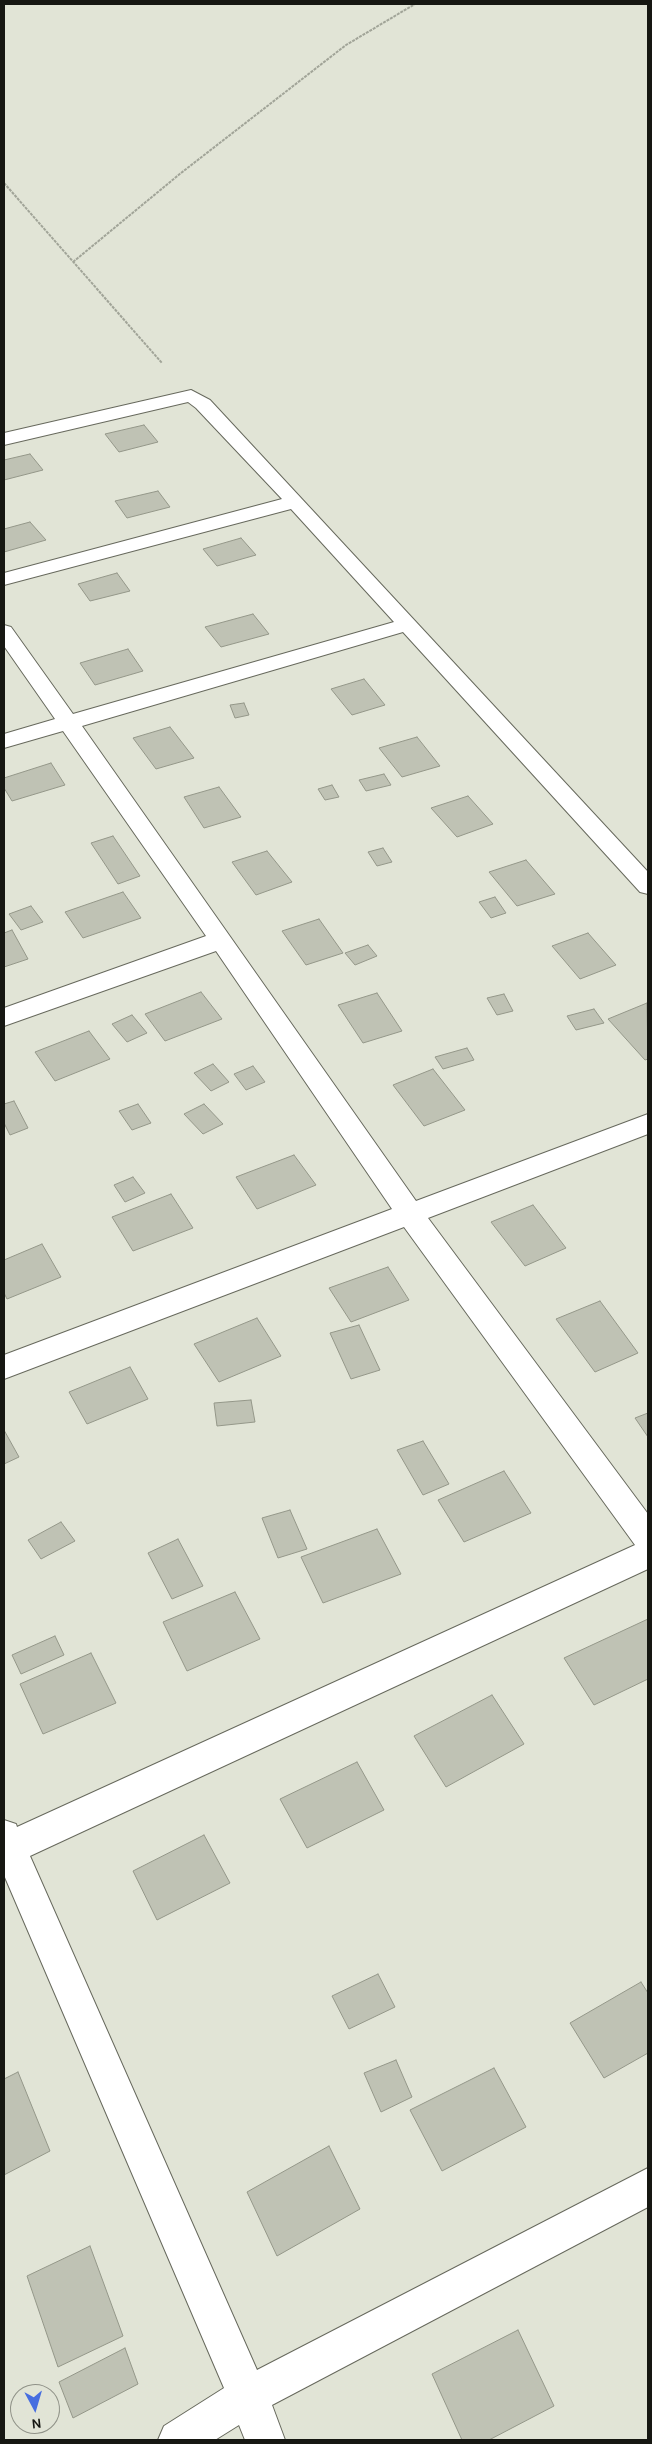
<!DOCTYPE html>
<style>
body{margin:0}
#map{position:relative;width:652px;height:2444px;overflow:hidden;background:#e1e4d6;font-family:Karla,sans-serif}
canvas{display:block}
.frame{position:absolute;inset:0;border:5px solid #161712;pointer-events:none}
.north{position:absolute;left:10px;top:2384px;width:50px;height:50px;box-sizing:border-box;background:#e1e4d6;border:1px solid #909288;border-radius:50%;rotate:174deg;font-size:14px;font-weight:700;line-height:20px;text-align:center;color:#161712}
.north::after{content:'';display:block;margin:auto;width:18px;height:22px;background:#476ee0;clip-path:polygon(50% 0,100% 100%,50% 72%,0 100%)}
</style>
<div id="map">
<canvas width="652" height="2444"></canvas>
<div class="frame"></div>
<div class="north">N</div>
</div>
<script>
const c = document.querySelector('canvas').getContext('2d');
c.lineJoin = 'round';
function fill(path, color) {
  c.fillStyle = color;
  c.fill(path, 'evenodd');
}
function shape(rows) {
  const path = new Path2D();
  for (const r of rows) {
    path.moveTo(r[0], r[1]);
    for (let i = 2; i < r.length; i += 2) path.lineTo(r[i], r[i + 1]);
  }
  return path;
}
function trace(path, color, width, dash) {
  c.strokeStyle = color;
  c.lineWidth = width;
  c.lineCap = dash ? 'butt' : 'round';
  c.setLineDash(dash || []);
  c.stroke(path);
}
const building = shape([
 [144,425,158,442,119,452,105,434,144,425],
 [30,454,43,470,4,480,4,460,30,454],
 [158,491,170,507,127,518,115,501,158,491],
 [30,522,46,540,4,552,4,529,30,522],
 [241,538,256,555,217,566,203,549,241,538],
 [117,573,130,591,90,601,78,584,117,573],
 [253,614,269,634,221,647,205,627,253,614],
 [128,649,143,671,95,685,80,663,128,649],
 [364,679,385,705,352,715,331,689,364,679],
 [244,703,249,715,235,718,230,705,244,703],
 [170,727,194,758,156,769,133,738,170,727],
 [417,737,440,766,402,777,379,748,417,737],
 [51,763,65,785,12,801,4,788,4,778,51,763],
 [384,774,391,785,366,791,359,780,384,774],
 [332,785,339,797,325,800,318,789,332,785],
 [219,787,241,817,204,828,184,797,219,787],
 [468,796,493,824,457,837,431,808,468,796],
 [113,836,140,876,118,884,91,843,113,836],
 [383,848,392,862,377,866,368,852,383,848],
 [267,851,292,882,256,895,232,862,267,851],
 [526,860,555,894,517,906,489,872,526,860],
 [123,892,141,918,83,938,65,912,123,892],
 [495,897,506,913,491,918,479,902,495,897],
 [31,906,43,922,21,930,9,914,31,906],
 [319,919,343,953,306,965,282,931,319,919],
 [12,930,28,959,4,967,4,933,12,930],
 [588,933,616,965,580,979,552,946,588,933],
 [368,945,377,956,355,965,345,953,368,945],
 [201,992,222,1019,165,1041,145,1014,201,992],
 [377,993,402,1031,363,1043,338,1005,377,993],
 [504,994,513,1011,497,1015,487,998,504,994],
 [647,1003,648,1059,645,1060,608,1019,647,1003],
 [594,1009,604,1023,576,1030,567,1016,594,1009],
 [132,1015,147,1033,127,1042,112,1024,132,1015],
 [89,1031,110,1059,55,1081,35,1052,89,1031],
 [467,1048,474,1060,443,1069,435,1057,467,1048],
 [213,1064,229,1082,211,1091,194,1073,213,1064],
 [253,1066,265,1082,246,1090,234,1074,253,1066],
 [433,1069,465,1110,424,1126,393,1085,433,1069],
 [14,1101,28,1128,10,1135,4,1123,4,1104,14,1101],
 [138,1104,151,1123,132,1130,119,1111,138,1104],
 [204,1104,223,1124,203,1134,184,1114,204,1104],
 [294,1155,316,1185,257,1209,236,1177,294,1155],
 [133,1177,145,1193,125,1202,114,1185,133,1177],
 [171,1194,193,1228,133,1251,112,1217,171,1194],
 [533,1205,566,1248,525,1266,491,1222,533,1205],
 [42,1244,61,1277,7,1299,4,1293,4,1260,42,1244],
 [388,1267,409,1300,351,1322,329,1288,388,1267],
 [600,1301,638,1353,595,1372,556,1319,600,1301],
 [257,1318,281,1356,219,1382,194,1344,257,1318],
 [359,1325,380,1370,351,1379,330,1333,359,1325],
 [130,1367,148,1399,87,1424,69,1392,130,1367],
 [251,1400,255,1422,217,1426,214,1403,251,1400],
 [648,1413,648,1437,635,1418,648,1413],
 [4,1430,19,1457,4,1464,4,1430],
 [423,1441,449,1484,423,1495,397,1450,423,1441],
 [504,1471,531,1513,464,1542,438,1500,504,1471],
 [290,1510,307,1549,278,1558,262,1518,290,1510],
 [61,1522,75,1541,41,1559,28,1540,61,1522],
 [377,1529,401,1574,323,1603,301,1557,377,1529],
 [178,1539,203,1586,172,1599,148,1553,178,1539],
 [235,1592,260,1639,187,1671,163,1622,235,1592],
 [648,1619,648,1679,594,1705,564,1658,648,1619],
 [55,1636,64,1655,21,1674,12,1655,55,1636],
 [91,1653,116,1703,43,1734,20,1684,91,1653],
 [492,1695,524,1744,446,1787,414,1736,492,1695],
 [357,1762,384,1810,307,1848,280,1799,357,1762],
 [204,1835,230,1883,157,1920,133,1871,204,1835],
 [378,1974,395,2007,349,2029,332,1996,378,1974],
 [641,1982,648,1993,648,2053,604,2078,570,2023,641,1982],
 [396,2060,412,2097,381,2112,364,2073,396,2060],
 [494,2068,526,2127,442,2171,410,2110,494,2068],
 [18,2072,50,2151,4,2175,4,2079,18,2072],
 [329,2146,360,2209,277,2256,247,2192,329,2146],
 [90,2246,123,2336,58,2367,27,2276,90,2246],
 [518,2330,554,2406,489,2440,462,2440,432,2374,518,2330],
 [125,2348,138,2384,73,2418,59,2382,125,2348]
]);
const path = shape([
 [4,183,162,363],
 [73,262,181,173,346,45,415,4]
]);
const street = shape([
 [191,390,210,400,648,872,648,894,640,892,403,632,82,726,416,1201,648,1114,648,1134,428,1218,648,1514,648,1569,30,1856,257,2370,648,2168,648,2207,272,2405,285,2440,245,2440,239,2425,215,2440,158,2440,164,2426,224,2388,4,1875,4,1820,16,1824,17,1827,635,1545,404,1227,4,1379,4,1355,392,1209,216,951,4,1026,4,1008,206,936,63,731,4,748,4,734,55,719,4,646,4,625,11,627,73,714,394,622,291,509,4,585,4,573,282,499,196,408,188,402,4,445,4,433,191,390]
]);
fill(building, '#bfc2b4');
trace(building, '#949789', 1);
trace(street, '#67695d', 2);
trace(path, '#a1a498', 2, [3, 1]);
fill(street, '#fff');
</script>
